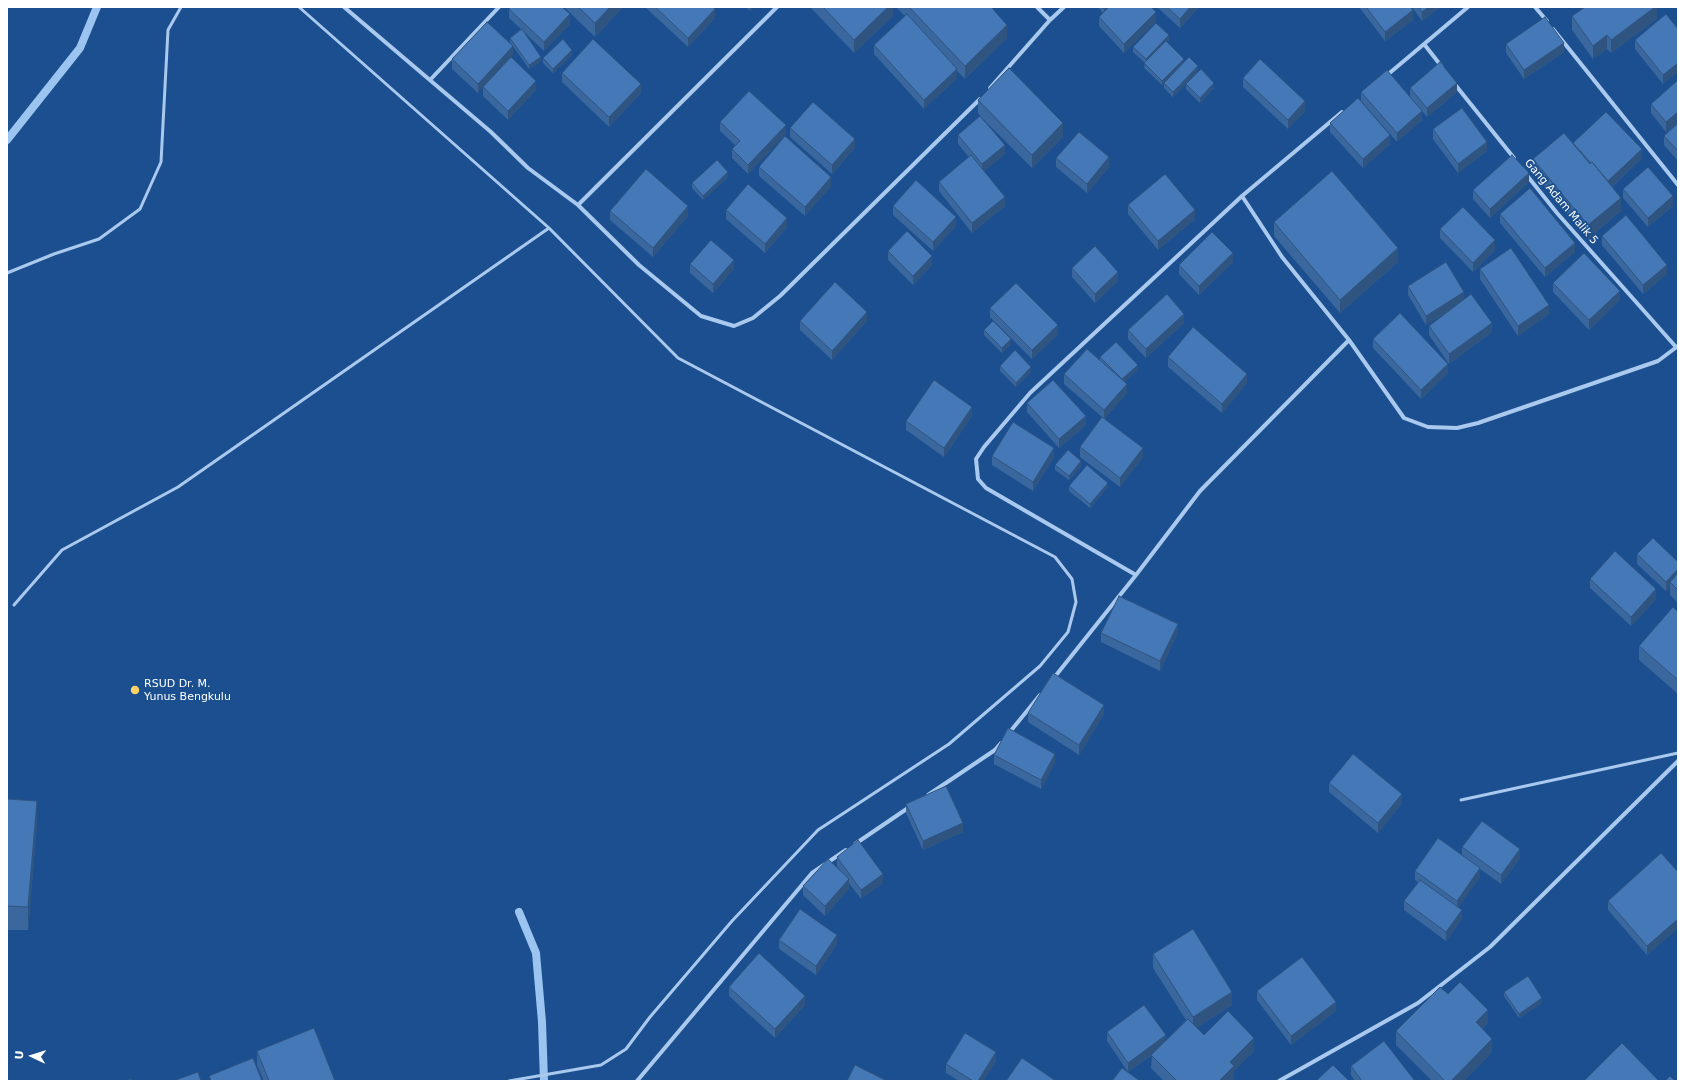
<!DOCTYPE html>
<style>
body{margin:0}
#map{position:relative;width:1685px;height:1088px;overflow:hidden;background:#1b4f8f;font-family:"DejaVu Sans",sans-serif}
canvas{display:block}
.frame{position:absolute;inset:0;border:8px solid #fff;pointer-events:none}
.north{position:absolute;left:12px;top:1036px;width:40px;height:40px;-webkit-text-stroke:3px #1b4f8f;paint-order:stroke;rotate:274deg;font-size:11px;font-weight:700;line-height:16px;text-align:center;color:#fff}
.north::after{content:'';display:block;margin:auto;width:14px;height:18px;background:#fff;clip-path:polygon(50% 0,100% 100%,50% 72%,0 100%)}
</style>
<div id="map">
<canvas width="1685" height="1088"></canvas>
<div class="frame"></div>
<div class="north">U</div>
</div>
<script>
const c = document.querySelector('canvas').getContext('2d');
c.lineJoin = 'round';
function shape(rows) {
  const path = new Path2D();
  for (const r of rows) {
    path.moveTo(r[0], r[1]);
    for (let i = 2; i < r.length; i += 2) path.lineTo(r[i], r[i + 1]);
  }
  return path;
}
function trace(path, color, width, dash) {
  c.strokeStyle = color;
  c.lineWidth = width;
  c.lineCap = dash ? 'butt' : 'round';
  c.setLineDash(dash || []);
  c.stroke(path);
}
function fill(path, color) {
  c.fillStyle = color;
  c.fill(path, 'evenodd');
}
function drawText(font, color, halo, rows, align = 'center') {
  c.font = font + ' "DejaVu Sans",sans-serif';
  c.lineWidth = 3.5;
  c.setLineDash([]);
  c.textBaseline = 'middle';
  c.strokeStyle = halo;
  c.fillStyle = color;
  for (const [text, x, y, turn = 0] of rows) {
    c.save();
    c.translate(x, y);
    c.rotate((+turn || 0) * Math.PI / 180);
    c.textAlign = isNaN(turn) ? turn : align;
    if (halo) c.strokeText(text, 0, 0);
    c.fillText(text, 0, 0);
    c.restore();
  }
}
const stream = shape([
 [7,140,80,48,97,7],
 [519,912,536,953,542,1022,544,1081]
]);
const service = shape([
 [299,7,549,228,678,358,1055,557,1072,579,1076,602,1068,632,1040,666,949,744,818,830,732,921,650,1017,626,1049,601,1065,509,1081],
 [7,273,54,254,99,239,140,209,161,162,168,30,181,7],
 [14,605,62,550,178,487,549,228],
 [1461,800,1678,753]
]);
const minor = shape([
 [344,7,491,132,528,168,578,205,639,265,701,316,734,326,753,318,780,296,980,99],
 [1037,7,1050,20],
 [1535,7,1547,21],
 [1553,29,1678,185],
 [1424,44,1442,67],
 [1386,76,1468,7],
 [430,80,499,7],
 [1453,82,1514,158],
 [990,88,1050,20,1064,7],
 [1525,173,1557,213,1676,347],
 [1242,196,1282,257,1349,340,1404,418,1428,427,1457,428,1478,423,1658,361,1678,346],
 [578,205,777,7],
 [1136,575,986,488,978,479,976,459,984,447,1030,393,1242,196,1342,112],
 [1053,679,1136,575,1200,491,1349,340],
 [1009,733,1040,695],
 [928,795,995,750,1001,743],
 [855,844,911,806],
 [637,1081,812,873,846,850],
 [1279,1081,1418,1003,1490,947,1678,761]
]);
const wall = shape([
 [564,7,623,7,595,37],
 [645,7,713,7,715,18,688,47],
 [746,7,754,7,750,11],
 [810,7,893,7,893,16,854,53],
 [896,7,991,7,1007,38,965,79,957,71,957,78,924,109,874,54,874,45,905,16],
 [1098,7,1151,7,1156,21,1124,53,1099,26,1099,17,1103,13],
 [1157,7,1199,7,1180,28],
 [1359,7,1410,7,1413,20,1385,41],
 [1412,7,1441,7,1422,21],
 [1657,7,1657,19,1611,53,1607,49,1593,59,1572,30,1572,16],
 [509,9,570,24,544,51,523,31,541,61,529,69,510,42,510,38,521,29,509,18],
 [1666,14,1663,84,1635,49,1635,40],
 [1169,40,1167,42,1184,63,1198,71,1173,97,1164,88,1164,83,1162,85,1144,68,1145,63,1133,52,1133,47],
 [1506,44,1564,52,1524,79,1506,53],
 [572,55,553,73,543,63,543,58],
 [513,56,511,57,536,90,508,120,483,96,483,87,478,93,452,69,452,59],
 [562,73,641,93,609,127,562,82],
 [1243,78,1305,111,1288,129,1243,87],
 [1678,80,1678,122,1666,132,1651,113,1651,104],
 [1186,84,1214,88,1200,103,1186,89],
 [1410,88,1457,92,1427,117,1422,111,1422,120,1397,142,1361,101,1361,92,1410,97],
 [978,100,1063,137,1032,168,982,118,1005,154,984,171,1005,206,972,233,939,191,939,182,969,157,958,144,958,135,980,116,978,113],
 [720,122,786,134,748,174,732,158,732,149,735,145,720,131],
 [1330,123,1390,144,1363,168,1330,132],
 [1678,123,1678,161,1664,145,1664,136],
 [790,128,855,148,832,174,790,137],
 [1433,129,1487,151,1458,173,1433,139],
 [1573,144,1642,158,1612,187,1621,211,1588,239,1533,172,1533,159],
 [1056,158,1109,167,1087,193,1056,167],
 [759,167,831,186,805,216,759,176],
 [728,177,703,200,692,188,692,183],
 [1529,182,1490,218,1473,199,1473,190],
 [1623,189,1673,206,1648,227,1623,198],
 [1128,205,1195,219,1158,250,1128,214],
 [893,206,956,226,933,251,893,215],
 [726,210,787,227,765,253,726,219],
 [610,211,688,216,653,257,610,220],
 [1500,214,1575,252,1545,277,1500,223],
 [1274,222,1398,262,1340,313,1274,236],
 [1440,229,1495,250,1473,272,1440,238],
 [1602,236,1667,274,1643,294,1602,245],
 [888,251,932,265,913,285,888,260],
 [1233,262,1199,295,1179,274,1179,265],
 [690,264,734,269,713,293,690,273],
 [1072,268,1118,281,1095,303,1072,277],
 [1480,269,1549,314,1518,336,1480,279],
 [1553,283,1620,300,1589,330,1553,292],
 [1408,286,1464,300,1492,332,1449,364,1429,335,1429,326,1452,309,1426,325,1408,295],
 [990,308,1058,334,1032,359,990,317],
 [800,321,867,321,832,360,800,330],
 [1184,323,1146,358,1128,339,1128,330],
 [984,330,1011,344,1002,353,984,335],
 [1373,339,1448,373,1421,399,1373,348],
 [1100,357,1138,370,1124,382,1127,393,1104,419,1143,457,1120,487,1080,457,1080,447,1102,417,1064,384,1064,374,1100,361],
 [1168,357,1247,383,1222,413,1168,367],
 [1000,366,1031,372,1016,387,1000,371],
 [1027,403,1086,425,1059,448,1027,412],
 [972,416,944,457,906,430,906,421],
 [992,456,1054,457,1033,491,992,465],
 [1055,465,1081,466,1069,480,1055,470],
 [1069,486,1108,487,1090,508,1069,491],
 [1637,554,1678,562,1678,603,1670,595,1670,587,1666,591,1637,564],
 [1590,579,1656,599,1631,626,1590,588],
 [1678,612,1678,694,1639,660,1639,646],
 [1101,633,1178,633,1160,671,1101,642],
 [1028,713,1104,714,1079,755,1028,722],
 [994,755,1055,763,1041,789,994,764],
 [1329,783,1402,803,1378,833,1329,792],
 [7,799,37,824,28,930,7,930],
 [906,804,963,832,923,850,906,813],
 [1462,847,1520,858,1501,884,1480,869,1480,877,1458,908,1462,919,1446,941,1404,910,1404,901,1418,882,1415,880,1415,871,1462,856],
 [837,857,883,883,861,899,849,883,849,889,825,916,803,895,803,886,841,871,837,866],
 [1678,872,1678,928,1647,955,1608,910,1608,901],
 [779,940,837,944,816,975,779,949],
 [1153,954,1232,1005,1196,1028,1204,1035,1254,1051,1234,1071,1234,1080,1233,1081,1164,1081,1151,1068,1152,1055,1128,1072,1107,1041,1107,1032,1166,1041,1186,1020,1153,968],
 [729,987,805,1005,775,1038,729,996],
 [1257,991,1336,1011,1291,1045,1257,1000],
 [1504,992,1542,1003,1519,1018,1504,996],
 [1448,994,1488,1023,1482,1029,1492,1052,1464,1081,1432,1081,1396,1045,1396,1031],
 [257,1051,335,1081,264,1081,257,1065],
 [996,1061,983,1081,959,1081,946,1073,946,1064],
 [1351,1066,1415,1081,1355,1081,1351,1075]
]);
const shadedWall = shape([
 [610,7,623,7,595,37,595,23],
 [750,7,754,7,750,11],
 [888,7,893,7,893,16,854,53,854,40],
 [1107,7,1112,7,1104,14,1104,9],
 [1190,7,1199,7,1180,28,1180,19],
 [1429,7,1441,7,1422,21,1422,12],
 [1655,7,1657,7,1657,19,1611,53,1611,40],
 [715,9,715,18,688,47,688,38],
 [1413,10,1413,20,1385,41,1385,32],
 [1156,12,1156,21,1124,53,1124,44],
 [570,14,570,24,544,51,544,42],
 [1007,25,1007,38,965,79,965,66],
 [1169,35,1169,40,1146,64,1146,59],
 [1607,35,1607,49,1593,59,1593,46],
 [1564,43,1564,52,1524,79,1524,70],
 [513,46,513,56,478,93,478,84],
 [572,50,572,55,553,73,553,69],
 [541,57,541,61,529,69,529,65],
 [1184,59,1184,63,1162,85,1162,81],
 [1678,63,1678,72,1663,84,1663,75],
 [1198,66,1198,71,1173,97,1173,92],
 [957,69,957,78,924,109,924,100],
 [536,81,536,90,508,120,508,111],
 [1214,83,1214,88,1200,103,1200,98],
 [1457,83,1457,92,1427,117,1427,108],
 [641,84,641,93,609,127,609,117],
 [1305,101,1305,111,1288,129,1288,120],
 [1422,111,1422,120,1397,142,1397,133],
 [1678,112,1678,122,1666,132,1666,122],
 [1063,123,1063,137,1032,168,1032,155],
 [786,125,786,134,748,174,748,165],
 [1390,135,1390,144,1363,168,1363,159],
 [855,139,855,148,832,174,832,165],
 [1487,142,1487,151,1458,173,1458,164],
 [1005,145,1005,154,982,173,982,164],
 [1642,149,1642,158,1608,190,1608,181],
 [1109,157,1109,167,1087,193,1087,184],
 [728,172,728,177,703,200,703,196],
 [1529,173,1529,182,1490,218,1490,209],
 [831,177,831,186,805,216,805,207],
 [1673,196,1673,206,1648,227,1648,218],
 [1005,197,1005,206,972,233,972,223],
 [1621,198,1621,211,1588,239,1588,225],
 [688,206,688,216,653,257,653,248],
 [1195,210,1195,219,1158,250,1158,241],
 [956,217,956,226,933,251,933,242],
 [787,218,787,227,765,253,765,244],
 [1495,240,1495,250,1473,272,1473,263],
 [1575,243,1575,252,1545,277,1545,268],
 [1398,248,1398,262,1340,313,1340,300],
 [1233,253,1233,262,1199,295,1199,286],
 [932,256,932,265,913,285,913,276],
 [734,260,734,269,713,293,713,284],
 [1667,265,1667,274,1643,294,1643,285],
 [1118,272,1118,281,1095,303,1095,294],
 [1620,291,1620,300,1589,330,1589,320],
 [1464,292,1464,301,1426,325,1426,316],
 [1549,305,1549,314,1518,336,1518,326],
 [867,312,867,321,832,360,832,351],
 [1184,314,1184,323,1146,358,1146,349],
 [1492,323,1492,332,1449,364,1449,354],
 [1058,325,1058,334,1032,359,1032,350],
 [1011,339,1011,344,1002,353,1002,348],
 [1448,364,1448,373,1421,399,1421,390],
 [1138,365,1138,370,1122,384,1122,379],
 [1031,367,1031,372,1016,387,1016,383],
 [1247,374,1247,383,1222,413,1222,404],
 [1127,384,1127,393,1104,419,1104,410],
 [972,407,972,416,944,457,944,448],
 [1086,416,1086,425,1059,448,1059,439],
 [1054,448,1054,457,1033,491,1033,482],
 [1143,448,1143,457,1120,487,1120,478],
 [1081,461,1081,466,1069,480,1069,476],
 [1108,483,1108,487,1090,508,1090,504],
 [1678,569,1678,578,1670,582,1670,587,1666,591,1666,582],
 [1656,589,1656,599,1631,626,1631,617],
 [1178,624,1178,633,1160,671,1160,661],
 [1104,705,1104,714,1079,755,1079,745],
 [1055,754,1055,763,1041,789,1041,780],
 [1402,794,1402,803,1378,833,1378,823],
 [37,801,37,824,28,930,28,907],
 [963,823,963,832,923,850,923,841],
 [1520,849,1520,858,1501,884,1501,875],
 [1480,868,1480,877,1457,910,1457,901],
 [883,874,883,883,861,899,861,890],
 [849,879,849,889,825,916,825,906],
 [1462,910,1462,919,1446,941,1446,932],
 [1678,919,1678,928,1647,955,1647,946],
 [837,935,837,944,816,975,816,966],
 [1232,992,1232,1005,1193,1030,1193,1017],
 [805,996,805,1005,775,1038,775,1029],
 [1542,998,1542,1003,1519,1018,1519,1014],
 [1336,1002,1336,1011,1291,1045,1291,1036],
 [1488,1010,1488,1023,1476,1036,1476,1022],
 [1166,1035,1166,1044,1128,1072,1128,1063],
 [1254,1038,1254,1051,1234,1071,1234,1080,1233,1081,1219,1081,1230,1062],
 [1492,1039,1492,1052,1464,1081,1451,1081],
 [996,1052,996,1061,983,1081,978,1081]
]);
const building = shape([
 [511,7,562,7,570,14,544,42,509,9,511,7],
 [578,7,610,7,595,23,578,7],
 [655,7,713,7,715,9,688,38,655,7],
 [823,7,888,7,854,40,823,7],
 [909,7,991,7,1007,25,965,66,909,7],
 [1102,7,1107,7,1104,9,1102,7],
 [1109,7,1151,7,1156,12,1124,44,1099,17,1109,7],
 [1167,7,1190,7,1180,19,1167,7],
 [1366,7,1410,7,1413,10,1385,32,1366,7],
 [1419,7,1429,7,1422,12,1419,7],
 [1585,7,1655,7,1611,40,1607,35,1593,46,1572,16,1585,7],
 [907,14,957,69,924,100,874,45,907,14],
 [1666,14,1678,29,1678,63,1663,75,1635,40,1666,14],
 [1545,17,1564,43,1524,70,1506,44,1545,17],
 [487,22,513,46,478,84,452,59,487,22],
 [1156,23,1169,35,1146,59,1133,47,1156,23],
 [522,29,541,57,529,65,510,38,522,29],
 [563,39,572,50,553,69,543,58,563,39],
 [593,39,641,84,609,117,562,73,593,39],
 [1166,41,1184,59,1162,81,1144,63,1166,41],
 [511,57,536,81,508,111,483,87,511,57],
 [1189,57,1198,66,1173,92,1164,83,1189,57],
 [1260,59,1305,101,1288,120,1243,78,1260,59],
 [1440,62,1457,83,1427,108,1410,88,1440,62],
 [1009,68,1063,123,1032,155,978,100,1009,68],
 [1201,69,1214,83,1200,98,1186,84,1201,69],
 [1387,70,1422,111,1397,133,1361,92,1387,70],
 [1678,80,1678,112,1666,122,1651,104,1678,80],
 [749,91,786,125,748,165,732,149,740,141,720,122,749,91],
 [1358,98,1390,135,1363,159,1330,123,1358,98],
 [813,102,855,139,832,165,790,128,813,102],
 [1462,108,1487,142,1458,164,1433,129,1462,108],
 [1606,112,1642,149,1608,181,1592,162,1591,163,1573,143,1606,112],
 [980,116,1005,145,982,164,958,135,980,116],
 [1678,123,1678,151,1664,136,1678,123],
 [1079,132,1109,157,1087,184,1056,158,1079,132],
 [1564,133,1590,164,1592,162,1621,198,1588,225,1533,159,1564,133],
 [785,136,831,177,805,207,759,167,785,136],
 [971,155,1005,197,972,223,939,182,971,155],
 [1512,155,1529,173,1490,209,1473,190,1512,155],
 [717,160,728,172,703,196,692,183,717,160],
 [1648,167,1673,196,1648,218,1623,189,1648,167],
 [646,169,688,206,653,248,610,211,646,169],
 [1332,171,1398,248,1340,300,1274,222,1332,171],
 [1165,174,1195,210,1158,241,1128,205,1165,174],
 [916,180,956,217,933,242,893,206,916,180],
 [748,184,787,218,765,244,726,210,748,184],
 [1530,188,1575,243,1545,268,1500,214,1530,188],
 [1463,207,1495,240,1473,263,1440,229,1463,207],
 [1626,215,1667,265,1643,285,1602,236,1626,215],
 [907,231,932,256,913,276,888,251,907,231],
 [1212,232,1233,253,1199,286,1179,265,1212,232],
 [711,240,734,260,713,284,690,264,711,240],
 [1095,246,1118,272,1095,294,1072,268,1095,246],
 [1511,248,1549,305,1518,326,1480,269,1511,248],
 [1584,253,1620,291,1589,320,1553,283,1584,253],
 [1446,262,1464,292,1426,316,1408,286,1446,262],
 [835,282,867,312,832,351,800,321,835,282],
 [1016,283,1058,325,1032,350,990,308,1016,283],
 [1167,294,1184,314,1146,349,1128,330,1167,294],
 [1471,294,1492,323,1449,354,1429,326,1471,294],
 [1400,313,1448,364,1421,390,1373,339,1400,313],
 [993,321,1011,339,1002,348,984,330,993,321],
 [1193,327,1247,374,1222,404,1168,357,1193,327],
 [1116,342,1138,365,1122,379,1100,357,1116,342],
 [1087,349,1127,384,1104,410,1064,374,1087,349],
 [1015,350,1031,367,1016,383,1000,366,1015,350],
 [934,380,972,407,944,448,906,421,934,380],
 [1053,380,1086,416,1059,439,1027,403,1053,380],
 [1102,417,1143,448,1120,478,1080,447,1102,417],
 [1013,422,1054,448,1033,482,992,456,1013,422],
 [1068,450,1081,461,1069,476,1055,465,1068,450],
 [1087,465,1108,483,1090,504,1069,486,1087,465],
 [1653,538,1678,562,1678,569,1666,582,1637,554,1653,538],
 [1615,551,1656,589,1631,617,1590,579,1615,551],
 [1678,573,1678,590,1670,582,1678,573],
 [1119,596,1178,624,1160,661,1101,633,1119,596],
 [1673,607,1678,612,1678,680,1639,646,1673,607],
 [1053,673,1104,705,1079,745,1028,713,1053,673],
 [1008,728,1055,754,1041,780,994,755,1008,728],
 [1353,754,1402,794,1378,823,1329,783,1353,754],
 [946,786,963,823,923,841,906,804,946,786],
 [7,799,37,801,28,907,7,906,7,799],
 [1482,821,1520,849,1501,875,1462,847,1482,821],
 [1438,838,1480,868,1457,901,1415,871,1438,838],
 [858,840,883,874,861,890,837,857,858,840],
 [1661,853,1678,872,1678,919,1647,946,1608,901,1661,853],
 [828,859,849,879,825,906,803,886,828,859],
 [1420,880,1462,910,1446,932,1404,901,1420,880],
 [800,909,837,935,816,966,779,940,800,909],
 [1193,929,1232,992,1193,1017,1153,954,1193,929],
 [759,953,805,996,775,1029,729,987,759,953],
 [1302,957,1336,1002,1291,1036,1257,991,1302,957],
 [1528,976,1542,998,1519,1014,1504,992,1528,976],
 [1460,982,1488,1010,1476,1022,1492,1039,1451,1081,1445,1081,1396,1031,1440,987,1448,994,1460,982],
 [1144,1005,1166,1035,1128,1063,1107,1032,1144,1005],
 [1228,1011,1254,1038,1230,1062,1234,1066,1219,1081,1177,1081,1151,1055,1188,1019,1204,1035,1228,1011],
 [314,1028,335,1081,269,1081,257,1051,314,1028],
 [965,1033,996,1052,978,1081,973,1081,946,1064,965,1033],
 [1384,1041,1415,1081,1362,1081,1351,1066,1384,1041],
 [1622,1043,1659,1081,1584,1081,1622,1043],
 [253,1058,262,1081,211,1081,209,1076,253,1058],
 [1022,1058,1056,1081,1006,1081,1022,1058],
 [855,1065,887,1081,847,1081,855,1065],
 [1333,1065,1349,1081,1316,1081,1333,1065],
 [1122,1068,1140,1081,1112,1081,1122,1068],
 [198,1072,201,1081,173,1081,198,1072],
 [1670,1076,1675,1081,1665,1081,1670,1076],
 [131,1079,132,1081,126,1081,131,1079]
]);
const markers = [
 [135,690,5,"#ffd166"]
];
const streetNames = [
 ["Gang Adam Malik 5",1561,202,50]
];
const poiNames = [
 ["RSUD Dr. M.",144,684],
 ["Yunus Bengkulu",144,697]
];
trace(stream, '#9cc4f0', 8);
trace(service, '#a9c9ee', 3);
trace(minor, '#a9c9ee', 4);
fill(wall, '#3a679d');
fill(shadedWall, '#305480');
fill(building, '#4478b7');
trace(building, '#305480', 1);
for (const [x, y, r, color] of markers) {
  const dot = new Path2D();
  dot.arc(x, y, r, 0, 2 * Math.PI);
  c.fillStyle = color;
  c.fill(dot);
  trace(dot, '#1b4f8f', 1.5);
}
drawText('11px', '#fff', '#1b4f8f', streetNames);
drawText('11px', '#fff', '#1b4f8f', poiNames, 'left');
</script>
